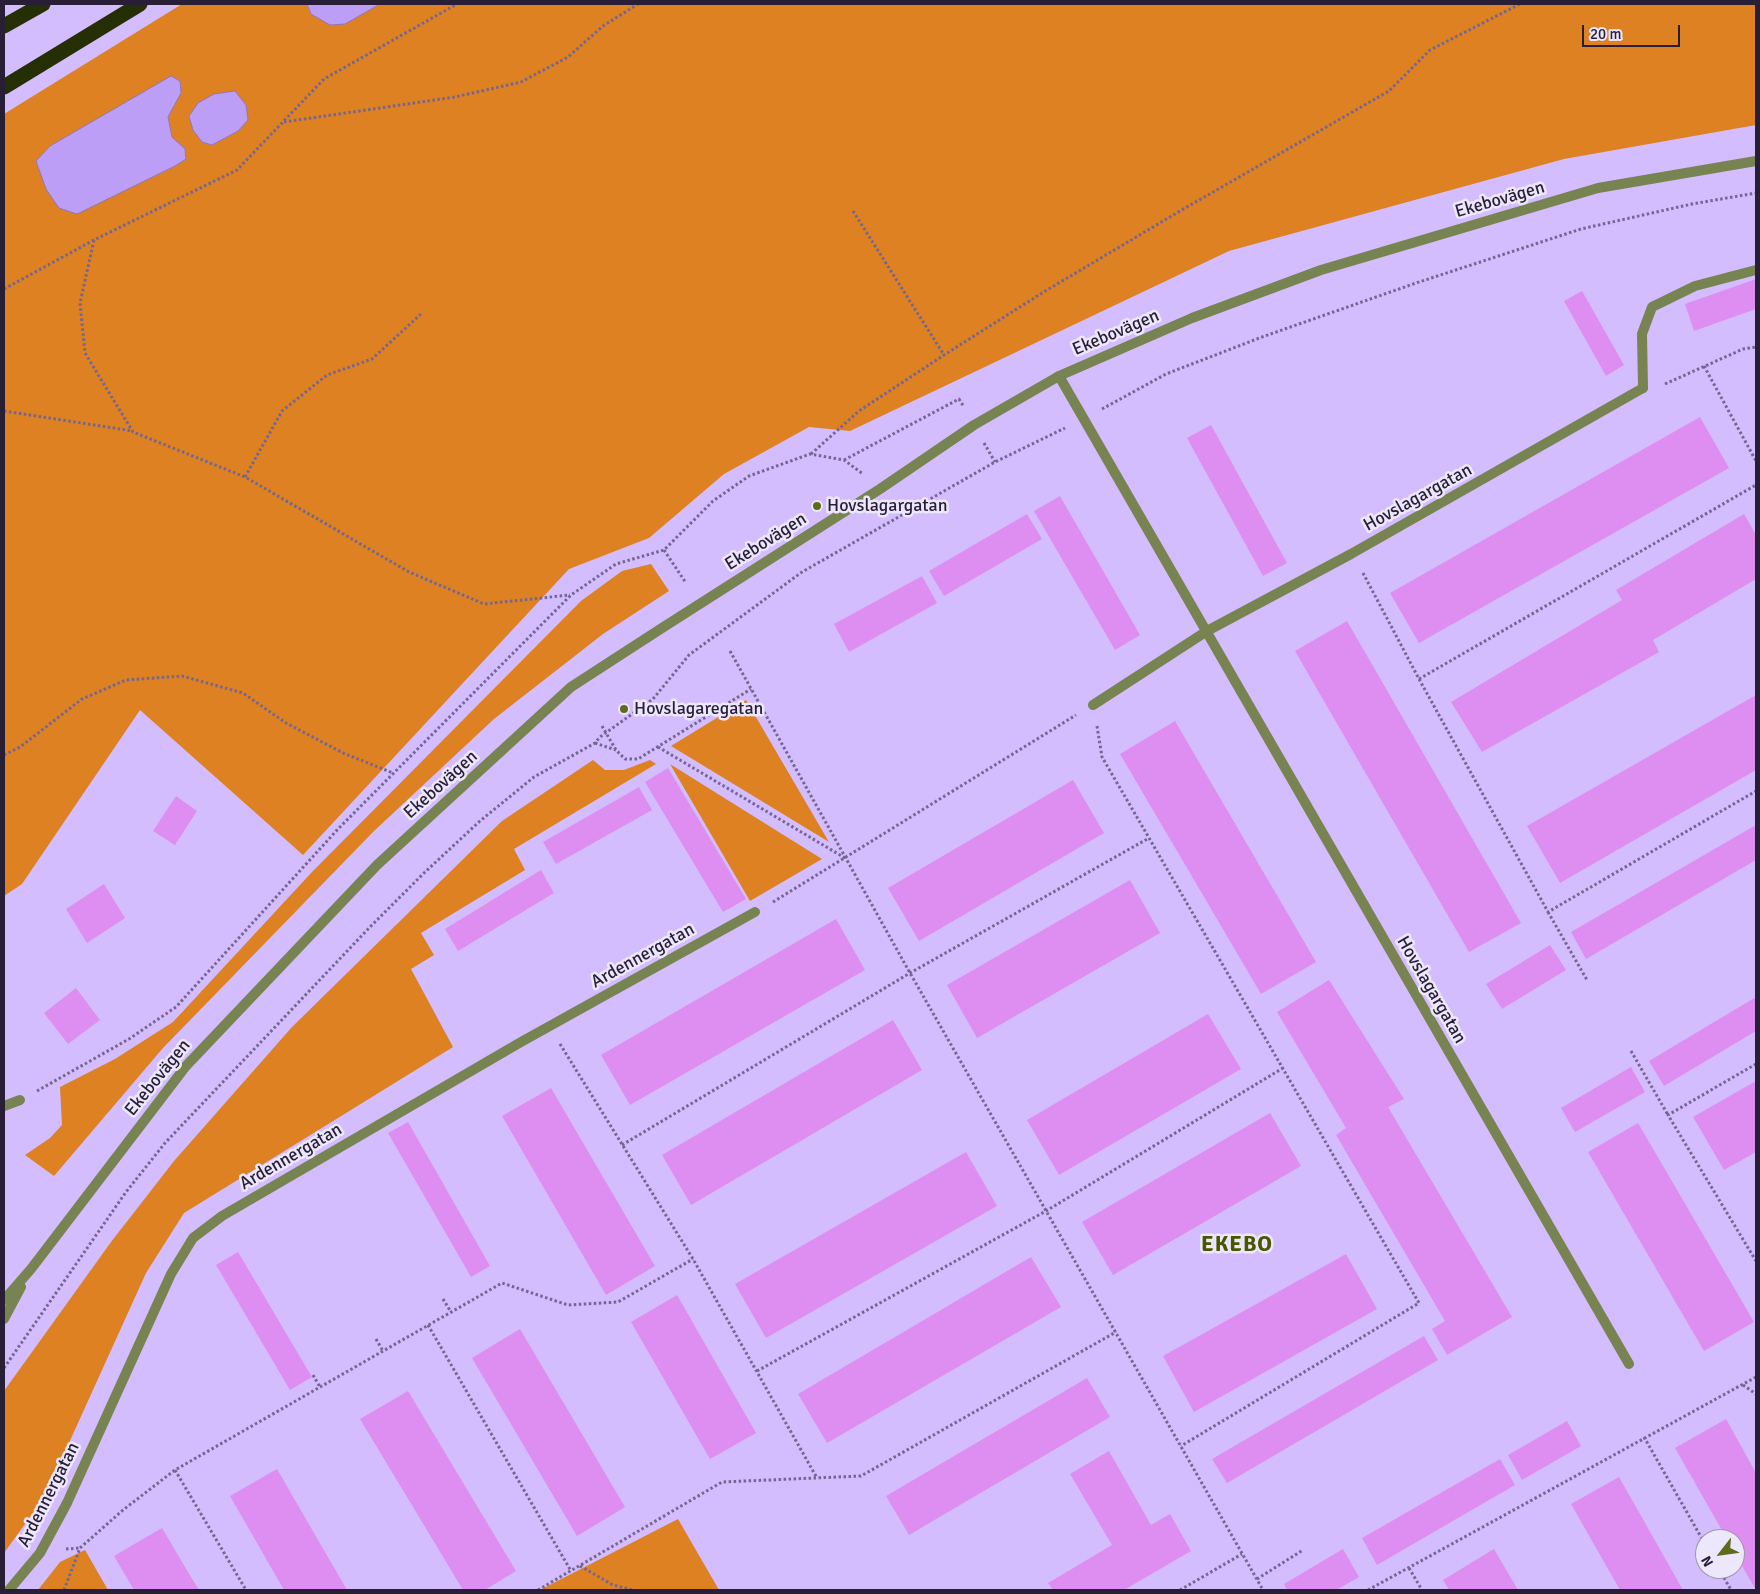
<!DOCTYPE html>
<meta charset="utf-8">
<style>
body{margin:0}
#map{position:relative;width:1760px;height:1594px;overflow:hidden;background:#d3bdfe;font-family:Signika,sans-serif}
canvas{display:block}
.frame{position:absolute;inset:0;border:5px solid #281f37;pointer-events:none}
.north{position:absolute;left:1695px;top:1529px;width:50px;height:50px;box-sizing:border-box;background:#ede7fb;border:1px solid #9e97ad;border-radius:50%;rotate:240deg;font-size:14px;font-weight:700;line-height:20px;text-align:center;color:#281f37}
.north::after{content:'';display:block;margin:auto;width:18px;height:22px;background:#5d6c18;clip-path:polygon(50% 0,100% 100%,50% 72%,0 100%)}
.scale{position:absolute;left:1582px;top:25px;width:98px;height:22px;box-sizing:border-box;border:2px solid #281f37;border-top:0;padding-left:6px;font-size:15px;line-height:18px;white-space:nowrap;color:#281f37;-webkit-text-stroke:4px #ede7fb;paint-order:stroke}
</style>
<div id="map">
<canvas width="1760" height="1594"></canvas>
<div class="frame"></div>
<div class="north">N</div>
<div class="scale">20 m</div>
</div>
<script>
const c = document.querySelector('canvas').getContext('2d');
c.lineJoin = 'round';
function fill(path, color) {
  c.fillStyle = color;
  c.fill(path, 'evenodd');
}
function shape(rows) {
  const path = new Path2D();
  for (const r of rows) {
    path.moveTo(r[0], r[1]);
    for (let i = 2; i < r.length; i += 2) path.lineTo(r[i], r[i + 1]);
  }
  return path;
}
function trace(path, color, width, dash) {
  c.strokeStyle = color;
  c.lineWidth = width;
  c.lineCap = dash ? 'butt' : 'round';
  c.setLineDash(dash || []);
  c.stroke(path);
}
function drawText(font, color, halo, rows, align = 'center') {
  c.font = font + ' Signika,sans-serif';
  c.lineWidth = 5;
  c.setLineDash([]);
  c.textBaseline = 'middle';
  c.strokeStyle = halo;
  c.fillStyle = color;
  for (const [text, x, y, turn = 0] of rows) {
    c.save();
    c.translate(x, y);
    c.rotate((+turn || 0) * Math.PI / 180);
    c.textAlign = isNaN(turn) ? turn : align;
    if (halo) c.strokeText(text, 0, 0);
    c.fillText(text, 0, 0);
    c.restore();
  }
}
const green = shape([
 [182,4,1756,4,1756,125,1564,159,1229,251,850,431,809,427,724,474,649,538,569,569,303,855,140,710,22,884,4,896,4,114],
 [651,564,669,591,603,634,494,719,374,831,163,1048,54,1176,25,1155,50,1138,62,1125,60,1087,115,1059,173,1022,312,872,581,601,622,571],
 [746,700,829,842,671,746],
 [593,760,605,770,624,770,650,760,656,764,514,849,525,870,421,933,434,955,411,969,453,1047,184,1213,146,1273,44,1498,4,1553,4,1391,111,1242,174,1161,292,1027,502,821],
 [670,764,822,859,750,901],
 [678,1519,719,1590,540,1590],
 [85,1550,108,1590,38,1590,60,1562]
]);
const water = shape([
 [307,4,380,4,345,24,330,25,311,14,307,4],
 [171,76,180,81,181,93,168,117,172,137,185,149,186,159,175,166,77,214,59,208,46,189,36,161,50,146,171,76],
 [235,91,246,105,248,120,238,131,212,145,202,142,193,130,189,116,198,103,214,94,235,91]
]);
const building = shape([
 [1756,279,1756,309,1694,331,1685,304],
 [1582,291,1624,365,1606,376,1564,301],
 [1700,417,1729,468,1419,643,1390,593],
 [1211,425,1287,563,1263,576,1187,438],
 [1060,496,1140,635,1115,650,1034,511],
 [1027,514,1042,539,944,596,929,571],
 [1744,514,1756,535,1756,579,1653,640,1659,652,1482,752,1451,702,1622,600,1616,590],
 [922,576,937,603,849,652,834,624],
 [1347,621,1521,923,1469,952,1295,651],
 [1756,695,1756,770,1560,883,1527,826],
 [1175,721,1316,962,1261,994,1120,754],
 [668,768,746,899,723,912,645,782],
 [1073,780,1104,833,919,941,888,888],
 [639,787,652,810,556,864,543,842],
 [176,796,197,811,175,845,153,831],
 [1756,825,1756,860,1586,959,1571,932],
 [541,870,554,893,458,951,445,929],
 [1130,880,1160,933,977,1038,947,985],
 [104,884,125,918,87,943,66,909],
 [836,919,865,970,630,1105,601,1055],
 [1550,945,1566,970,1502,1009,1486,984],
 [1329,980,1404,1099,1388,1107,1512,1317,1447,1355,1432,1329,1445,1321,1336,1135,1346,1128,1277,1012],
 [76,988,100,1020,68,1044,44,1013],
 [1756,997,1756,1031,1664,1086,1649,1061],
 [1208,1014,1241,1069,1059,1175,1027,1120],
 [893,1020,922,1070,691,1205,662,1155],
 [1631,1067,1645,1092,1575,1132,1561,1108],
 [1756,1081,1756,1152,1724,1170,1693,1117],
 [551,1088,655,1266,606,1295,502,1116],
 [1270,1113,1301,1166,1113,1275,1082,1222],
 [408,1122,490,1266,471,1277,388,1133],
 [1638,1123,1754,1322,1704,1351,1588,1152],
 [966,1152,997,1206,766,1338,735,1284],
 [238,1252,312,1377,290,1390,216,1265],
 [1346,1254,1377,1309,1194,1412,1163,1356],
 [1031,1257,1061,1307,827,1443,798,1394],
 [677,1295,756,1433,710,1459,631,1322],
 [520,1329,625,1507,577,1536,472,1358],
 [1424,1336,1438,1360,1227,1483,1212,1459],
 [1087,1378,1110,1417,909,1535,886,1496],
 [408,1391,516,1571,485,1590,463,1590,360,1419],
 [1726,1419,1756,1473,1756,1590,1735,1554,1735,1539,1727,1539,1675,1448],
 [1567,1421,1581,1446,1522,1480,1508,1455],
 [1109,1451,1151,1525,1170,1514,1191,1551,1124,1590,1053,1590,1048,1583,1112,1545,1070,1474],
 [1500,1459,1515,1485,1377,1565,1362,1538],
 [277,1469,347,1590,284,1590,230,1496],
 [1619,1477,1640,1514,1683,1590,1620,1590,1571,1504],
 [162,1528,188,1572,199,1590,134,1590,114,1556],
 [1343,1549,1359,1577,1336,1590,1287,1590,1284,1584],
 [1494,1549,1518,1590,1449,1590,1443,1580]
]);
const path = shape([
 [284,122,455,97,521,82,568,57,603,26,638,4],
 [853,211,944,355],
 [94,240,80,303,85,353,133,432,245,477,409,572,484,604,570,595],
 [4,289,94,240,237,170,324,79,457,4],
 [1704,366,1756,461],
 [1665,384,1743,349,1756,347],
 [1102,409,1166,374,1262,337,1416,283,1581,229,1692,204,1756,193],
 [4,411,133,431],
 [984,443,995,462],
 [811,454,859,411,944,355,1042,293,1180,211,1389,91,1430,50,1520,4],
 [844,460,959,399,964,407],
 [245,477,282,411,327,375,372,359,422,313],
 [664,550,686,583],
 [1363,573,1419,679,1548,912,1756,791],
 [730,651,910,973,1263,1590],
 [1419,679,1756,485],
 [602,726,616,750,625,759,638,759,751,689],
 [1097,726,1102,757,1419,1303,1181,1446],
 [595,743,616,750],
 [658,747,845,858],
 [4,755,20,747,82,699,126,680,182,676,243,693,286,723,343,753,393,773],
 [773,902,1076,715],
 [1548,912,1587,980],
 [560,1044,693,1259,817,1478],
 [1631,1051,1668,1115],
 [1756,1064,1668,1115,1756,1261],
 [37,1091,129,1039,176,1007,338,829,571,595,616,564,664,550,713,501,749,476,810,454,844,460,863,474],
 [622,1145,910,973,1149,838],
 [443,1299,451,1312],
 [428,1325,571,1571],
 [376,1339,383,1351],
 [4,1368,126,1192,165,1143,370,927,424,873,480,821,534,777,595,743,600,737,653,699,689,655,802,572,995,462,1065,428],
 [757,1371,1046,1211,1283,1068],
 [313,1375,320,1387],
 [1743,1385,1756,1394],
 [1644,1437,1705,1544],
 [175,1470,246,1590],
 [66,1549,80,1548],
 [580,1566,613,1585,633,1590],
 [1409,1568,1422,1590],
 [1719,1569,1731,1590],
 [1257,1579,1303,1550],
 [64,1590,80,1548,123,1510,175,1470,502,1283,568,1305,618,1302,693,1259],
 [538,1590,722,1482,861,1476,1116,1332],
 [1180,1590,1242,1554],
 [1368,1590,1756,1377]
]);
const service = shape([
 [1643,388,1642,334,1652,307,1695,286,1756,270]
]);
const minor = shape([
 [1059,376,1629,1364],
 [1093,705,1207,631,1351,554,1643,388],
 [4,1106,20,1100],
 [9,1590,40,1553,67,1503,171,1274,193,1238,222,1216,521,1042,755,912]
]);
const tertiary = shape([
 [4,1300,31,1269,186,1066,377,865,571,687,662,628,880,489,974,425,1059,376,1192,318,1321,270,1598,188,1756,161],
 [4,1319,21,1287]
]);
const motorway = shape([
 [4,26,43,4],
 [4,87,140,4]
]);
const markers = [
 [817,506,5,"#5d6c18"],
 [624,709,5,"#5d6c18"]
];
const streetNames = [
 ["Ekebovägen",1500,200,-16],
 ["Ekebovägen",1116,333,-23],
 ["Hovslagargatan",1418,498,-29],
 ["Ekebovägen",766,542,-32],
 ["Ekebovägen",441,785,-42],
 ["Ardennergatan",643,956,-29],
 ["Hovslagargatan",1431,990,60],
 ["Ekebovägen",158,1078,-51],
 ["Ardennergatan",291,1157,-30],
 ["Ardennergatan",49,1495,-63]
];
const poiNames = [
 ["Hovslagargatan",827,506],
 ["Hovslagaregatan",634,709]
];
const districtNames = [
 ["EKEBO",1237,1245]
];
fill(green, '#dd8122');
fill(water, '#bd9ef6');
trace(water, '#9078bd', 1);
fill(building, '#de8ef1');
trace(path, '#756691', 3, [2.5, 2.5]);
trace(service, '#778452', 10);
trace(minor, '#778452', 10);
trace(tertiary, '#778452', 10);
trace(motorway, '#262e03', 15);
for (const [x, y, r, color] of markers) {
  const dot = new Path2D();
  dot.arc(x, y, r, 0, 2 * Math.PI);
  c.fillStyle = color;
  c.fill(dot);
  trace(dot, '#ede7fb', 2);
}
drawText('18px', '#281f37', '#ede7fb', streetNames);
drawText('18px', '#281f37', '#ede7fb', poiNames, 'left');
c.letterSpacing = '1px';
drawText('bold 22px', '#485602', '#ede7fb', districtNames);
c.letterSpacing = '0px';
</script>
